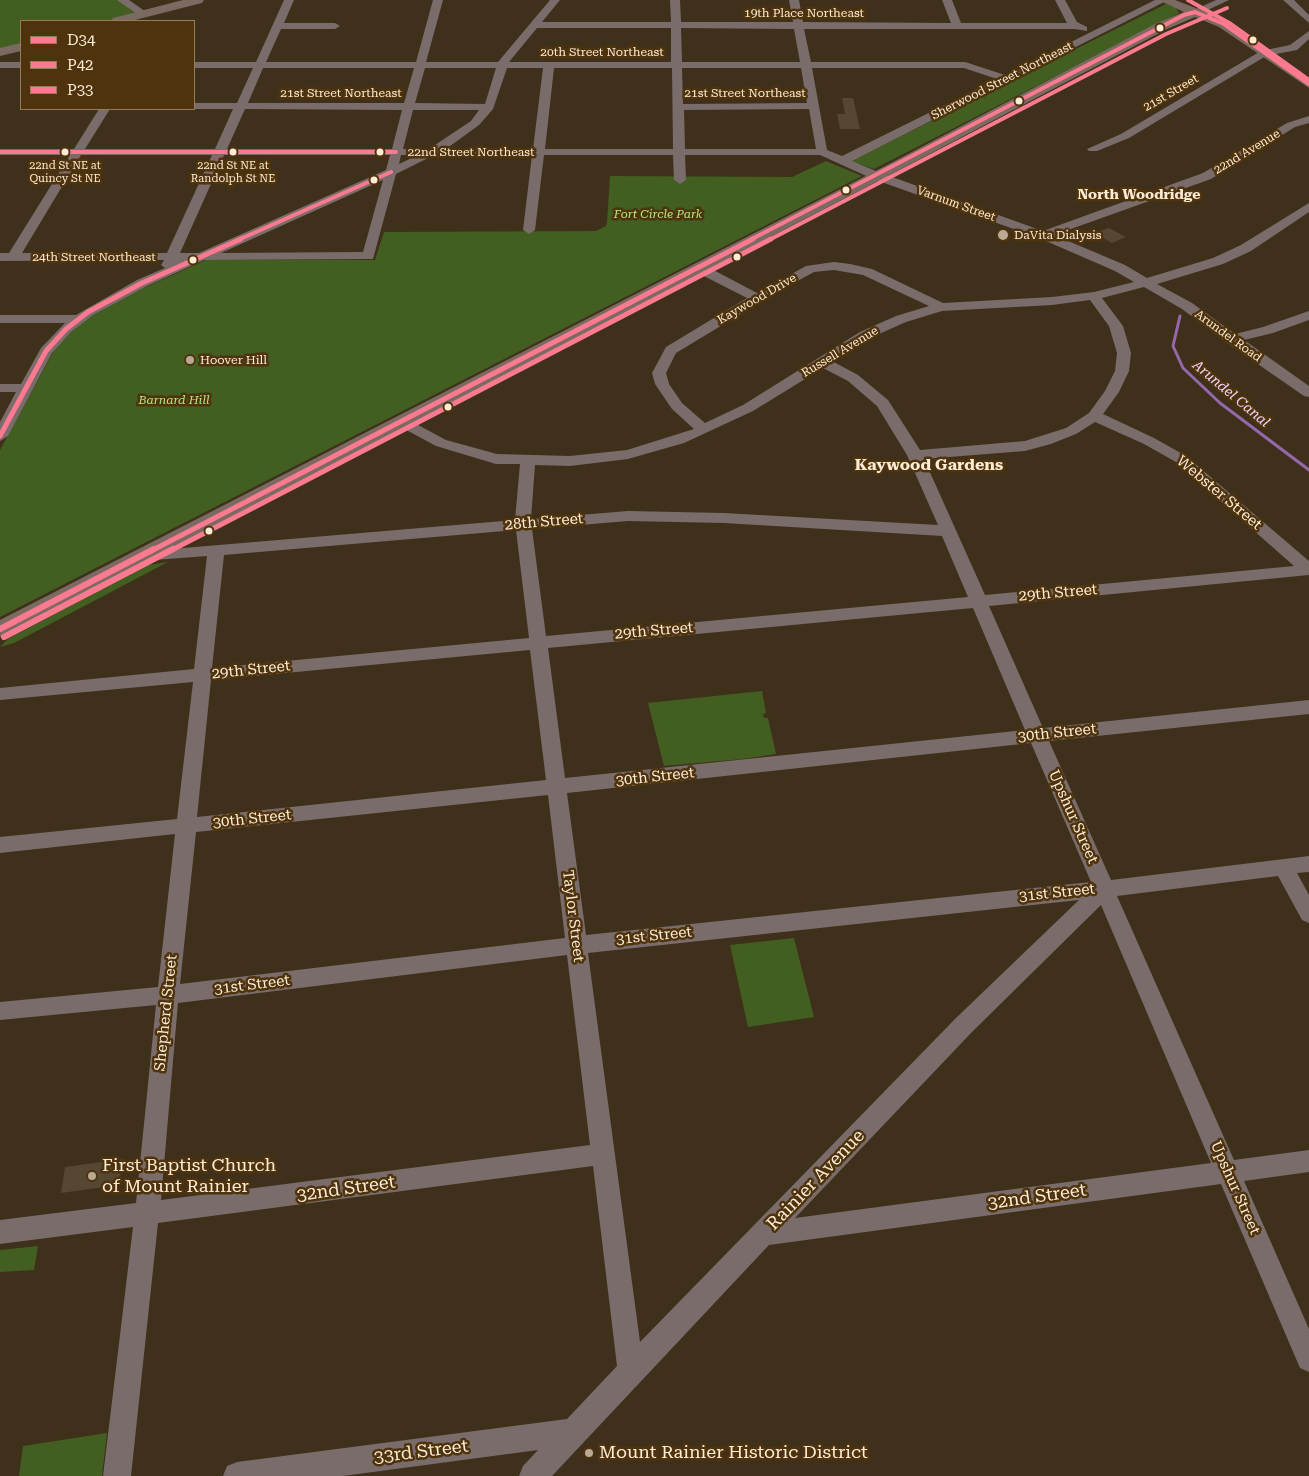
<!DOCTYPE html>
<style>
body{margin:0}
#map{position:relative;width:1309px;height:1476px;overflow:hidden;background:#3f301b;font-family:"Roboto Serif",serif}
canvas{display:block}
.legend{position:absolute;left:20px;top:20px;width:175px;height:90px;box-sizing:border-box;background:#4e330c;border:1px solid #947d5d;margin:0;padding:6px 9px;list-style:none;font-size:15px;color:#fcebd7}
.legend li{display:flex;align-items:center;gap:10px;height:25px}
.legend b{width:25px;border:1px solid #947d5d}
</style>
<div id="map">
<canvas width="1309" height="1476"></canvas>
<ul class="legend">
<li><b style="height:6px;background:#fc7a8f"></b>D34</li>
<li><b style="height:6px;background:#fc7a8f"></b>P42</li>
<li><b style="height:6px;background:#fc7a8f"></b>P33</li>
</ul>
</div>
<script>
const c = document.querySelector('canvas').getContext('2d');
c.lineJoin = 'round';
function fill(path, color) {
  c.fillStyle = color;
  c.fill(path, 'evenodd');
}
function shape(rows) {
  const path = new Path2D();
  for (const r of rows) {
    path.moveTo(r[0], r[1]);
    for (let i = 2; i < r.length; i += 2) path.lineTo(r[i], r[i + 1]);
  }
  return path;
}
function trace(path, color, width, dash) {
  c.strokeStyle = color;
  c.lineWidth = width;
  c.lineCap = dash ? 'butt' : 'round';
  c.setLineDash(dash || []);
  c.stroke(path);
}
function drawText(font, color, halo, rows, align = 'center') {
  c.font = font + ' "Roboto Serif",serif';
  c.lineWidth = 5;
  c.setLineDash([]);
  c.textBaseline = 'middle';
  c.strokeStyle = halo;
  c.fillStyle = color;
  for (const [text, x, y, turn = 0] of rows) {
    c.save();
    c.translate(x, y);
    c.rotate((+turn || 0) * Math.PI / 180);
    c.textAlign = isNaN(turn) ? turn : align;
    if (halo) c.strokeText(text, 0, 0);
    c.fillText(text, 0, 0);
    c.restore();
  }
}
const green = shape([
 [0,0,122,0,144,14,117,21,21,21,21,47,0,52],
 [1166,4,1176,8,1179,13,874,169,851,161],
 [826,161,862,176,0,617,0,450,57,345,85,320,117,300,206,260,375,260,384,232,596,231,606,226,607,223,610,176,792,177],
 [168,562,14,643,0,647,8,639,148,565],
 [762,691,766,713,763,714,764,718,768,718,776,754,743,759,664,766,648,703],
 [794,938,814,1017,748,1027,730,945],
 [38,1246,34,1270,0,1272,0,1250],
 [107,1433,102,1476,19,1476,23,1446]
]);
const stream = shape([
 [1180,316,1173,346,1183,368,1220,403,1309,470]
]);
const building = shape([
 [842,98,853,98,860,129,840,129,837,114,845,114],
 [1109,228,1126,237,1112,243,1094,233],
 [123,1159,119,1185,61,1193,65,1167]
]);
const minor = shape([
 [117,0,129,0,149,14,140,16,117,0],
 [284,0,294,0,284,23,335,23,340,26,335,29,281,29,266,62,416,62,433,0,443,0,426,62,498,62,550,0,560,0,542,22,671,22,670,0,680,0,681,22,793,22,789,0,799,0,803,22,951,23,942,0,952,0,961,23,1067,23,1055,0,1065,0,1077,22,1087,27,1087,31,1075,29,804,29,811,62,965,62,1005,75,1155,0,1168,0,852,161,881,173,1043,231,1203,173,1287,123,1309,116,1309,123,1295,127,1211,179,1054,235,1125,265,1147,278,1213,258,1241,245,1309,203,1309,212,1251,251,1223,264,1157,284,1192,303,1235,334,1263,327,1309,311,1309,320,1273,333,1244,340,1309,386,1309,397,1304,396,1226,342,1182,309,1144,287,1102,298,1123,326,1131,353,1129,371,1119,392,1103,414,1154,438,1186,456,1309,561,1309,575,989,606,1043,728,1309,700,1309,714,1049,741,1111,880,1309,856,1309,872,1297,873,1309,895,1309,923,1302,920,1278,876,1117,896,1234,1160,1309,1150,1309,1172,1244,1181,1309,1329,1309,1372,1300,1368,1221,1184,769,1245,552,1476,519,1476,523,1466,538,1450,343,1476,223,1476,227,1466,237,1462,567,1419,617,1366,593,1166,158,1223,131,1476,103,1476,133,1227,0,1244,0,1220,136,1203,156,1005,0,1020,0,1002,158,987,175,834,0,853,0,837,177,819,193,682,0,700,0,688,194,669,207,556,142,561,136,560,134,556,136,552,515,520,520,464,496,464,436,446,397,425,395,422,397,419,407,419,446,440,497,454,570,456,627,450,694,429,672,409,655,384,652,373,666,347,747,298,694,271,692,268,694,265,704,265,757,293,806,266,834,262,850,264,872,269,943,303,1052,297,1094,292,1134,282,1115,271,1039,238,873,179,820,155,685,155,686,180,680,184,674,180,673,155,544,155,535,230,529,234,523,230,532,155,434,155,396,174,373,259,204,260,147,286,93,315,71,332,52,353,8,436,0,441,0,422,16,392,0,392,0,384,21,384,41,348,65,323,0,323,0,315,76,315,137,280,165,268,161,265,164,260,0,261,0,253,9,253,70,155,0,155,0,149,74,149,99,109,110,109,85,149,215,149,233,109,192,109,194,109,194,103,237,103,253,68,194,68,194,62,256,62,284,0],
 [537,28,671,28,671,62,509,62,537,28],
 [681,28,794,29,800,62,682,62,681,28],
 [263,68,414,68,404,103,248,103,263,68],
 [425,68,496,68,485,104,415,103,425,68],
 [507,68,543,68,533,149,446,149,479,125,493,109,507,68],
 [554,68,672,68,673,149,545,149,554,68],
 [682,68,801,68,807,103,683,104,682,68],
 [812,68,964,68,997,79,842,156,827,150,812,68],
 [245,109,402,110,392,149,227,149,245,109],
 [809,109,816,149,685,149,684,110,809,109],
 [413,110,479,110,471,121,429,149,403,149,413,110],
 [81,155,212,155,167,253,22,253,81,155],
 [224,155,390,155,386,170,199,253,180,253,224,155],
 [401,155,418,155,399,164,401,155],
 [383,180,363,252,221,253,383,180],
 [834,270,863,275,929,306,896,316,860,332,743,405,705,423,682,403,669,384,666,373,676,353,772,295,814,272,834,270],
 [1090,300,1109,326,1117,353,1115,371,1105,391,1089,413,1066,428,1025,441,920,450,888,400,858,375,832,361,870,338,906,322,942,311,1052,305,1090,300],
 [823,368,848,381,877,406,907,455,938,525,724,513,628,511,531,519,535,465,570,466,628,459,684,443,753,411,823,368],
 [1095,422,1144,444,1176,462,1294,566,985,595,924,459,1025,451,1051,444,1076,434,1095,422],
 [628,521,724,523,942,536,968,597,546,636,532,529,628,521],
 [516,530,529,638,212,668,224,555,516,530],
 [973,608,1025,730,565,778,548,648,973,608],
 [530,650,546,780,197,817,211,680,530,650],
 [1031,743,1091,882,586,935,567,793,1031,743],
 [548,795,565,938,180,984,196,832,548,795],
 [1079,900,956,1018,640,1342,588,953,1079,900],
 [1101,905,1211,1163,795,1218,972,1032,1101,905],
 [567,955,590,1145,161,1200,178,1003,567,955],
 [1216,0,1229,0,1199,14,1190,12,1216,0],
 [1283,0,1294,0,1309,15,1309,23,1283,0],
 [1309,31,1309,39,1297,50,1266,56,1129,138,1097,151,1089,151,1087,149,1121,134,1261,51,1290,45,1309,31],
 [0,62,21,62,21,68,0,68,0,62]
]);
const major = shape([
 [183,0,204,0,202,3,131,21,111,21,113,18,183,0],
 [1158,0,1175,0,1229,21,1309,78,1309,88,1219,27,1195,17,1167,29,901,169,0,637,0,620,891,163,1157,23,1184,12,1158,0],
 [21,43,21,51,0,56,0,48,21,43]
]);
const bus1Far2 = shape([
 [0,152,396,152],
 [238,240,391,172],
 [750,240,1184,15,1195,12,1224,24,1309,84]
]);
const bus1Far1 = shape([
 [0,436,46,351,66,329,88,312,142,283,241,239],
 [151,551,753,239]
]);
const bus1 = shape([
 [0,629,154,549]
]);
const bus2Far2 = shape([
 [769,240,1166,34,1227,8]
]);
const bus2Far1 = shape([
 [170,551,771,239]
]);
const bus2 = shape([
 [4,637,173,549]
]);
const bus3 = shape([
 [1188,0,1231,24,1309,80]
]);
const markers = [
 [1160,28,4.5,"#fcebd7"],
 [1253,40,4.5,"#fcebd7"],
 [1019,101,4.5,"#fcebd7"],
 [65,152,4.5,"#fcebd7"],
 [233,152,4.5,"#fcebd7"],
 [380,152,4.5,"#fcebd7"],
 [374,180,4.5,"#fcebd7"],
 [846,190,4.5,"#fcebd7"],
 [1003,235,6,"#baaa95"],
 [737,257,4.5,"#fcebd7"],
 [193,260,4.5,"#fcebd7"],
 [190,360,5,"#baaa95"],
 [448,407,4.5,"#fcebd7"],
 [209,531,4.5,"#fcebd7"],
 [92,1176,5,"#baaa95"],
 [589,1453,5,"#baaa95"]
];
const farBusnames = [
 ["22nd St NE at",65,166],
 ["Quincy St NE",65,179],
 ["22nd St NE at",233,166],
 ["Randolph St NE",233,179]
];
const farStreetnames = [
 ["19th Place Northeast",804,13],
 ["20th Street Northeast",602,52],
 ["Sherwood Street Northeast",1002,81,-27],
 ["21st Street Northeast",341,93],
 ["21st Street Northeast",745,93],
 ["21st Street",1171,93,-30],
 ["22nd Street Northeast",471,152],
 ["22nd Avenue",1247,152,-31],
 ["Varnum Street",956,204,20],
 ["24th Street Northeast",94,257],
 ["Kaywood Drive",757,299,-30],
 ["Arundel Road",1228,336,36],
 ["Russell Avenue",840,352,-31]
];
const farParknames = [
 ["Fort Circle Park",658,214],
 ["Barnard Hill",174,400]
];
const farPoinames = [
 ["DaVita Dialysis",1014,235],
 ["Hoover Hill",200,360]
];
const farNeighbourhoodnames = [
 ["North Woodridge",1139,195]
];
const farWaternames = [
 ["Arundel Canal",1231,394,40]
];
const streetNames = [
 ["Webster Street",1219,493,40],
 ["28th Street",544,522,-5],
 ["29th Street",1058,593,-5],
 ["29th Street",654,631,-5],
 ["29th Street",251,670,-6],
 ["30th Street",1057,733,-6],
 ["30th Street",655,777,-6],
 ["Upshur Street",1073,817,66],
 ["30th Street",252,819,-6],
 ["31st Street",1057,893,-6],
 ["Taylor Street",573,916,83],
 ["31st Street",654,936,-6],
 ["31st Street",252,985,-7],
 ["Shepherd Street",166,1013,-84],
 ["Upshur Street",1235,1188,66]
];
const neighbourhoodNames = [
 ["Kaywood Gardens",929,465]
];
const nearPoinames = [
 ["First Baptist Church",102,1166],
 ["of Mount Rainier",102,1187],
 ["Mount Rainier Historic District",599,1453]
];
const nearStreetnames = [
 ["Rainier Avenue",816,1180,-46],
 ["32nd Street",346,1189,-8],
 ["32nd Street",1037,1197,-8],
 ["33rd Street",421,1452,-7]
];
fill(green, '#425e21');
trace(stream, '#9568ad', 3);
fill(building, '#564732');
fill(minor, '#7a6c6a');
fill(major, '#7b6a62');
trace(bus1Far2, '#fc7a8f', 4);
trace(bus1Far1, '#fc7a8f', 5);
trace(bus1, '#fc7a8f', 6);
trace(bus2Far2, '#fc7a8f', 4);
trace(bus2Far1, '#fc7a8f', 5);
trace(bus2, '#fc7a8f', 6);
trace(bus3, '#fc7a8f', 4);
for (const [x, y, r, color] of markers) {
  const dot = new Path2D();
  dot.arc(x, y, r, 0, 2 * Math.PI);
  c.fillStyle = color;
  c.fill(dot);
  trace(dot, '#4e330c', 2);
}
drawText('11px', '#fcebd7', '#4e330c', farBusnames);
drawText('12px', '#fcebd7', '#4e330c', farStreetnames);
drawText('italic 12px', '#b0ea7c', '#4e330c', farParknames);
drawText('12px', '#fcebd7', '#4e330c', farPoinames, 'left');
drawText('bold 14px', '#fcebd7', '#4e330c', farNeighbourhoodnames);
drawText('italic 14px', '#ecd4fc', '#4e330c', farWaternames);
drawText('15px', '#fcebd7', '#4e330c', streetNames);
drawText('bold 16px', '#fcebd7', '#4e330c', neighbourhoodNames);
drawText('18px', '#fcebd7', '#4e330c', nearPoinames, 'left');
drawText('18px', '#fcebd7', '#4e330c', nearStreetnames);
</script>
